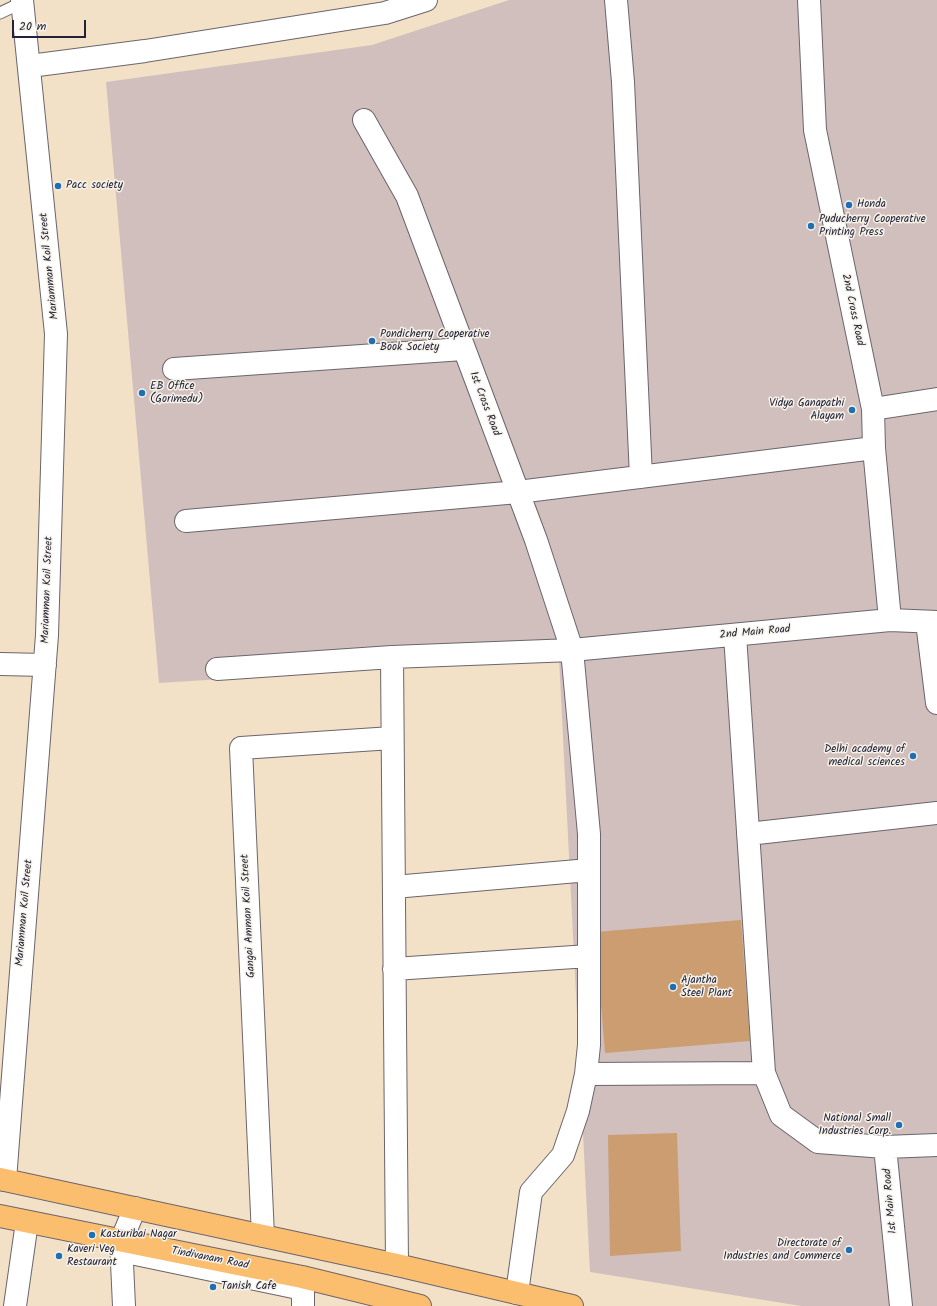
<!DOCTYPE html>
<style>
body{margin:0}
#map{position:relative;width:937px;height:1306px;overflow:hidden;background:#f3e1c7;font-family:Kalam,sans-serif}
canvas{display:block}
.scale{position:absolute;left:12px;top:20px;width:74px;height:18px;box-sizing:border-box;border:2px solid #22223b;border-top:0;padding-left:5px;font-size:12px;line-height:14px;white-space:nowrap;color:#22223b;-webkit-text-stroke:3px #f7f3e8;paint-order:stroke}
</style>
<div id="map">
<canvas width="937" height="1306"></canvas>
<div class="scale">20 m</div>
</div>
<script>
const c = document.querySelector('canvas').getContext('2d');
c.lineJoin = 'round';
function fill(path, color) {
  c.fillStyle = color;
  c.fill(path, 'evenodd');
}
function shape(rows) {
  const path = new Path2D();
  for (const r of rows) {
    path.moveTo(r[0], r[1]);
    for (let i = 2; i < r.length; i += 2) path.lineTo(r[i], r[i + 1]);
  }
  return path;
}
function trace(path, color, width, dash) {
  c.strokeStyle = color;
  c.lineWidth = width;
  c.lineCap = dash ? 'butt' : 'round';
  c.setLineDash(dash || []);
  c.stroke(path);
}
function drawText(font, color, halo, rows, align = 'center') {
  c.font = font + ' Kalam,sans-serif';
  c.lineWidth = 3;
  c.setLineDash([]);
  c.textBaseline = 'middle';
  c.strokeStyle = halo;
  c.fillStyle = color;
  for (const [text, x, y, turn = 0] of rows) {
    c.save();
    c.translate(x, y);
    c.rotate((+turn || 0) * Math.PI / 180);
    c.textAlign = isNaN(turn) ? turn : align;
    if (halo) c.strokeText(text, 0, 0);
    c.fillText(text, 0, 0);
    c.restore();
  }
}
const industrial = shape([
 [509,0,937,0,937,1306,801,1306,590,1272,559,658,159,683,106,82,372,45]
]);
const building = shape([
 [741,920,750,1041,605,1053,595,932],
 [677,1133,681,1251,610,1256,608,1135]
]);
const lane = shape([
 [0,13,21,3]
]);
const street = shape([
 [616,0,623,82,641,477],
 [809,0,815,130,873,409,874,448,890,620],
 [30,66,145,51,385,13,426,0],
 [364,120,407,196,536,540,572,650,589,834,589,1045,586,1074,578,1111,563,1155,531,1192,517,1293],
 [174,369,463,349],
 [873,409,937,399],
 [186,521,518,492,874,448],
 [927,622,937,703],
 [735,635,764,1073,781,1115,818,1142,885,1147],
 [392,657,397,1265],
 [0,664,45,665],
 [217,669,392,657,572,650,890,620,937,622],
 [748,834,937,813],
 [394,887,589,870],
 [394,969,589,956],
 [586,1074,764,1073],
 [5,1180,47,635,56,334,22,0],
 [263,1236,241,748,392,738],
 [126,1252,303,1289,303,1306],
 [15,1306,27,1222],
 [124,1306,121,1241,135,1208],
 [901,1306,885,1147,937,1145]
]);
const highway = shape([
 [0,1179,397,1265,572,1306],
 [0,1216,302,1277,420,1306]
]);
const markers = [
 [58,186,4,"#1f6fb2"],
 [849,205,4,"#1f6fb2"],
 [811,226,4,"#1f6fb2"],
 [372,341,4,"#1f6fb2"],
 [142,393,4,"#1f6fb2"],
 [852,410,4,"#1f6fb2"],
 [913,756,4,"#1f6fb2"],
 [673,987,4,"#1f6fb2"],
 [899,1125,4,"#1f6fb2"],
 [92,1235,4,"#1f6fb2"],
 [849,1250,4,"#1f6fb2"],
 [59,1256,4,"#1f6fb2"],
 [213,1287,4,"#1f6fb2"]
];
const poiNames = [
 ["Pacc society",66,186],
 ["Honda",857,205],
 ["Puducherry Cooperative",819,220],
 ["Printing Press",819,233],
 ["Pondicherry Cooperative",380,335],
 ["Book Society",380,348],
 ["EB Office",150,387],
 ["(Gorimedu)",150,400],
 ["Vidya Ganapathi",844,404,"right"],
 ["Alayam",844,417,"right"],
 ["Delhi academy of",905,750,"right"],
 ["medical sciences",905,763,"right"],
 ["Ajantha",681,981],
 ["Steel Plant",681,994],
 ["National Small",891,1119,"right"],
 ["Industries Corp.",891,1132,"right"],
 ["Kasturibai Nagar",100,1235],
 ["Directorate of",841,1244,"right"],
 ["Industries and Commerce",841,1257,"right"],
 ["Kaveri Veg",67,1250],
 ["Restaurant",67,1263],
 ["Tanish Cafe",221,1287]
];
const streetNames = [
 ["Mariamman Koil Street",50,266,-96],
 ["2nd Cross Road",852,310,78],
 ["1st Cross Road",484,404,69],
 ["Mariamman Koil Street",48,590,-88],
 ["2nd Main Road",755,633,-5],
 ["Mariamman Koil Street",25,913,-85],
 ["Gangai Amman Koil Street",249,916,-93],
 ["1st Main Road",891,1201,-95],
 ["Tindivanam Road",210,1259,11]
];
fill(industrial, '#d1bfbe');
fill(building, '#cb9d71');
trace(lane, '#6b656c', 13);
trace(street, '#6b656c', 24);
trace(highway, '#6b656c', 24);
trace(lane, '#fff', 11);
trace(street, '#fff', 22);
trace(highway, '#fbbd6e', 22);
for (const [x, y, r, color] of markers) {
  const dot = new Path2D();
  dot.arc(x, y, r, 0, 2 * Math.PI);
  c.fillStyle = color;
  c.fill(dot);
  trace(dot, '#f7f3e8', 1.5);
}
drawText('11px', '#22223b', '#f7f3e8', poiNames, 'left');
drawText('11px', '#22223b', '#f7f3e8', streetNames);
</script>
